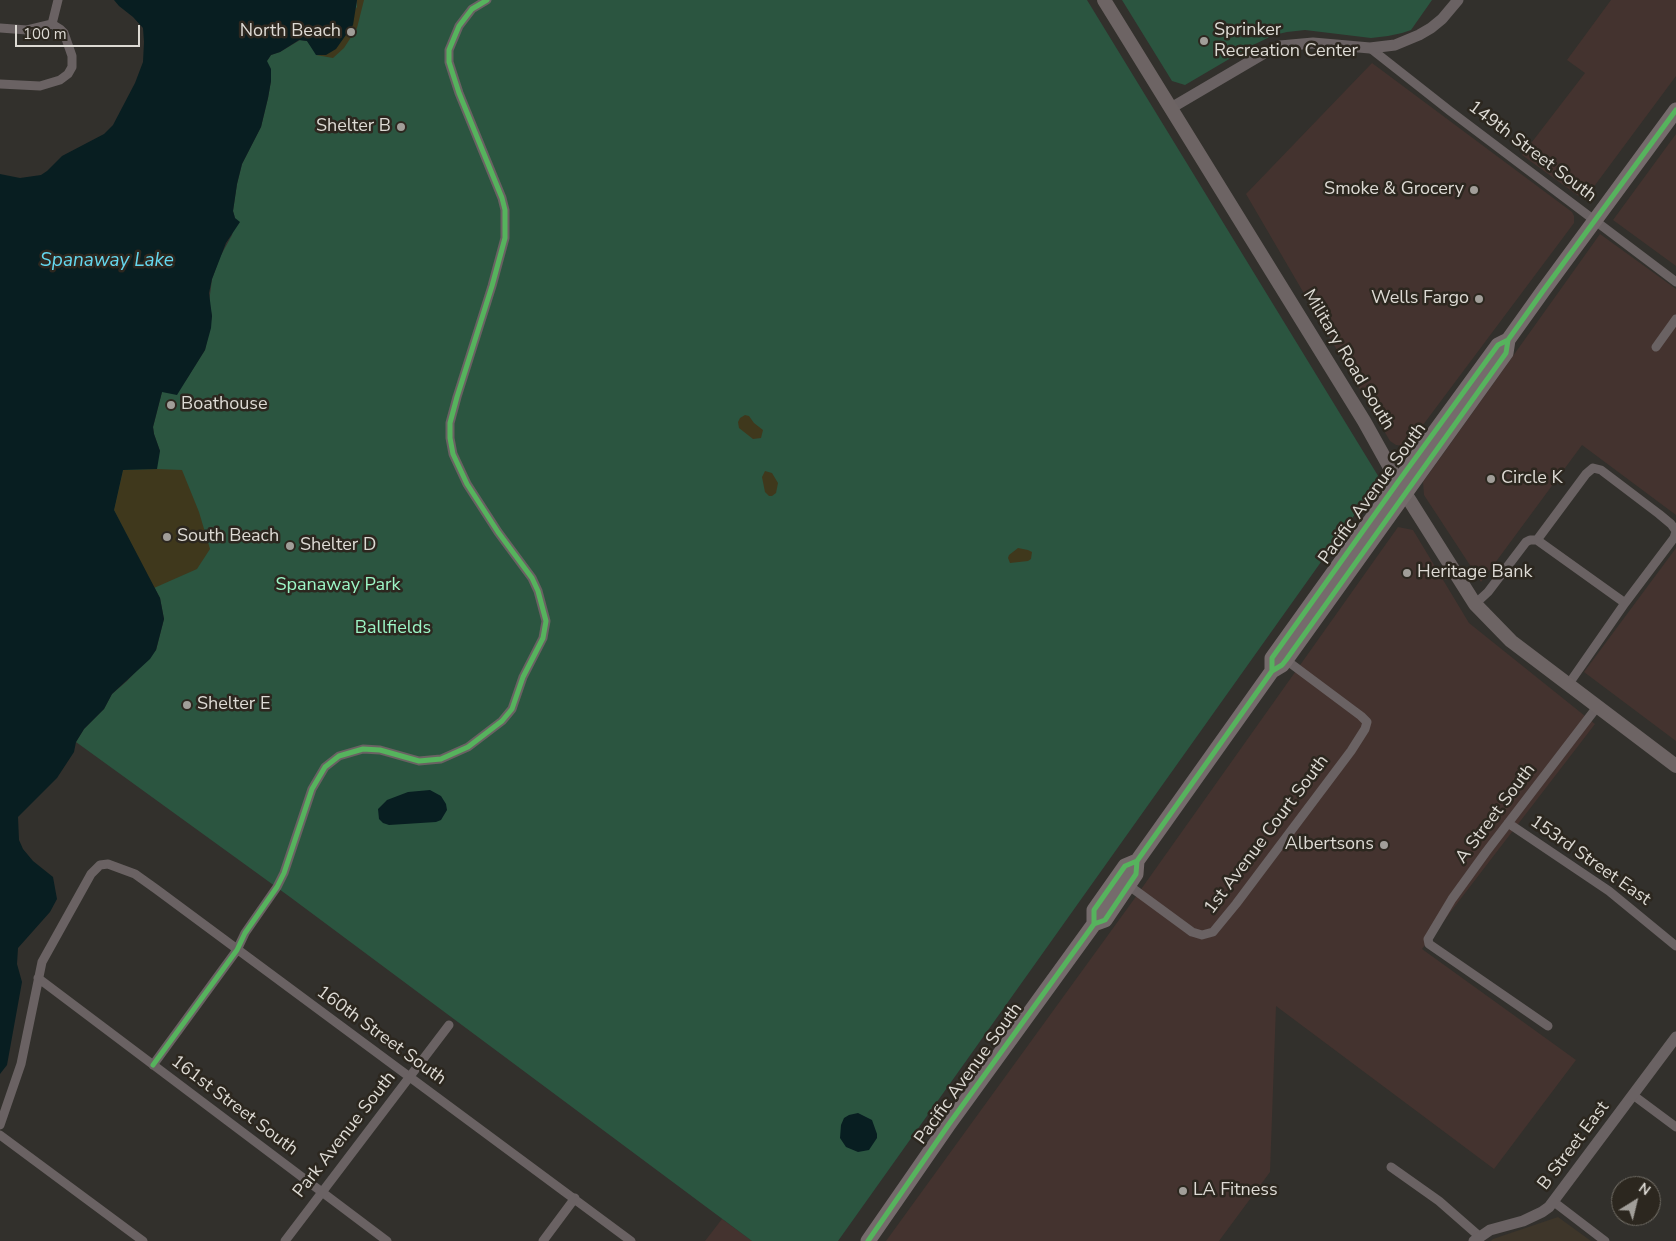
<!DOCTYPE html>
<style>
body{margin:0}
#map{position:relative;width:1676px;height:1241px;overflow:hidden;background:#32302c;font-family:"Nunito Sans",sans-serif}
canvas{display:block}
.north{position:absolute;left:1611px;top:1176px;width:50px;height:50px;box-sizing:border-box;background:#2c271f;border:1px solid #736f67;border-radius:50%;rotate:36deg;font-size:14px;font-weight:700;line-height:20px;text-align:center;color:#dddad4}
.north::after{content:'';display:block;margin:auto;width:18px;height:22px;background:#a19e99;clip-path:polygon(50% 0,100% 100%,50% 72%,0 100%)}
.scale{position:absolute;left:15px;top:25px;width:125px;height:22px;box-sizing:border-box;border:2px solid #dddad4;border-top:0;padding-left:6px;font-size:15px;line-height:18px;white-space:nowrap;color:#dddad4;-webkit-text-stroke:4px #2c271f;paint-order:stroke}
</style>
<div id="map">
<canvas width="1676" height="1241"></canvas>
<div class="north">N</div>
<div class="scale">100 m</div>
</div>
<script>
const c = document.querySelector('canvas').getContext('2d');
c.lineJoin = 'round';
function fill(path, color) {
  c.fillStyle = color;
  c.fill(path, 'evenodd');
}
function shape(rows) {
  const path = new Path2D();
  for (const r of rows) {
    path.moveTo(r[0], r[1]);
    for (let i = 2; i < r.length; i += 2) path.lineTo(r[i], r[i + 1]);
  }
  return path;
}
function trace(path, color, width, dash) {
  c.strokeStyle = color;
  c.lineWidth = width;
  c.lineCap = dash ? 'butt' : 'round';
  c.setLineDash(dash || []);
  c.stroke(path);
}
function drawText(font, color, halo, rows, align = 'center') {
  c.font = font + ' "Nunito Sans",sans-serif';
  c.lineWidth = 5;
  c.setLineDash([]);
  c.textBaseline = 'middle';
  c.strokeStyle = halo;
  c.fillStyle = color;
  for (const [text, x, y, turn = 0] of rows) {
    c.save();
    c.translate(x, y);
    c.rotate((+turn || 0) * Math.PI / 180);
    c.textAlign = isNaN(turn) ? turn : align;
    if (halo) c.strokeText(text, 0, 0);
    c.fillText(text, 0, 0);
    c.restore();
  }
}
const commercial = shape([
 [1611,0,1676,0,1676,76,1584,200,1522,155,1585,73,1567,60],
 [1372,63,1572,212,1574,216,1574,223,1411,441,1405,446,1396,445,1390,441,1246,194],
 [1676,134,1676,266,1613,220],
 [1600,234,1676,289,1676,515,1582,445,1481,582,1424,495,1423,482],
 [1398,527,1413,530,1469,623,1595,724,1422,949,1576,1060,1494,1169,1276,1006,1270,1172,1219,1241,886,1241,1132,902],
 [1676,548,1676,741,1584,672],
 [722,1219,752,1241,705,1241]
]);
const built = shape([
 [1558,1217,1591,1241,1491,1241,1493,1239]
]);
const green = shape([
 [357,0,1087,0,1380,479,838,1241,752,1241,290,897,76,742,84,729,104,709,112,694,127,681,156,650,164,619,160,598,114,510,123,470,160,451,154,434,153,427,162,392,186,380,205,350,212,316,209,303,212,279,220,257,232,235,235,218,233,211,237,184,242,164,261,127,268,98,271,81,266,62,271,55,280,52,300,40,307,41,310,45,326,55,336,49,353,25],
 [1122,0,1432,0,1411,30,1402,33,1388,36,1371,38,1305,30,1287,32,1274,35,1253,45,1185,85,1172,81]
]);
const sand = shape([
 [357,0,364,0,357,28,344,48,333,58,316,55,326,55,357,7],
 [745,415,749,416,754,423,763,430,761,438,753,439,739,428,738,422,740,418],
 [157,469,182,470,199,512,210,549,197,569,154,588,114,510,123,470],
 [765,471,772,473,778,483,776,493,772,496,769,496,765,492,762,477],
 [1018,548,1028,550,1032,552,1031,559,1028,561,1010,563,1008,558,1009,555]
]);
const water = shape([
 [114,0,357,0,353,25,336,49,326,55,316,55,307,41,299,40,280,52,271,55,267,61,271,69,271,81,268,98,261,127,242,164,237,184,233,211,235,218,240,222,226,243,212,279,209,293,212,316,211,328,205,350,177,395,162,392,153,427,154,434,160,451,157,469,123,470,114,510,160,598,164,619,156,650,150,659,112,694,104,709,84,729,76,742,74,752,57,778,18,817,19,840,23,849,33,861,53,877,57,899,50,912,18,948,17,964,22,982,7,1065,0,1074,0,174,20,178,41,175,47,171,62,156,104,134,113,125,135,83,143,62,144,42,143,28,133,17,119,6],
 [430,790,441,796,446,804,447,810,441,820,436,822,389,825,383,823,379,819,378,809,387,800,408,792],
 [858,1113,872,1120,877,1134,877,1138,869,1150,858,1152,846,1147,840,1138,841,1125,844,1118,849,1115]
]);
const minor = shape([
 [52,24,58,0],
 [0,28,27,30,52,24],
 [1370,48,1450,111,1676,282],
 [0,84,40,86,60,80,68,74,72,67,72,56,64,33,60,29,52,24],
 [1656,347,1676,319],
 [1537,540,1586,474,1593,468,1601,470,1659,514,1671,524,1676,531],
 [1537,540,1625,603],
 [1475,604,1488,592,1526,542,1530,540,1537,540],
 [1568,685,1625,603,1674,538,1676,532],
 [1508,823,1609,891,1676,946],
 [1128,885,1192,932,1202,935,1213,932,1236,904,1351,751,1365,729,1367,722,1361,716,1286,660],
 [38,978,387,1241],
 [1548,1026,1429,944,1428,939,1452,899,1486,852,1597,707],
 [153,1065,237,950,245,933,277,887,284,873,312,789,325,767,339,756,363,749,380,750,419,761,441,759,468,747,502,721,512,709,523,677,543,638,546,621,538,591,532,578,498,532,467,484,453,454,450,438,450,423,457,397,492,286,505,238,505,210,502,198,459,93,449,62,449,50,459,26,472,9,487,0],
 [1633,1095,1676,1127],
 [0,1125,21,1064,42,962,91,874,100,865,108,864,135,874,156,889,631,1241],
 [0,1135,143,1241],
 [1391,1167,1439,1201,1479,1236],
 [1554,1202,1605,1241],
 [285,1241,449,1025],
 [543,1241,575,1198]
]);
const tertiary = shape([
 [1171,108,1268,51,1280,46,1313,43,1370,48,1395,45,1419,35,1431,28,1442,19,1458,0],
 [1474,1241,1490,1230,1523,1221,1542,1212,1549,1207,1676,1037]
]);
const secondary = shape([
 [1104,0,1364,421,1398,482,1475,604,1511,641,1676,766]
]);
const primary = shape([
 [1272,671,1272,658,1398,482,1498,345,1508,340],
 [1094,924,1094,910,1125,866,1137,861],
 [868,1241,949,1124,1094,924,1105,920,1136,874,1137,861,1272,671,1282,665,1286,660,1506,353,1508,340,1543,291,1676,110]
]);
const cycleway = shape([
 [1272,671,1272,658,1398,482,1498,345,1508,340],
 [1094,924,1094,910,1125,866,1137,861],
 [153,1065,237,950,245,933,277,887,284,873,312,789,325,767,339,756,363,749,380,750,419,761,441,759,468,747,502,721,512,709,523,677,543,638,546,621,538,591,532,578,498,532,467,484,453,454,450,438,450,423,457,397,492,286,505,238,505,210,502,198,459,93,449,62,449,50,459,26,472,9,487,0],
 [868,1241,949,1124,1094,924,1105,920,1136,874,1137,861,1272,671,1282,665,1286,660,1506,353,1508,340,1543,291,1676,110]
]);
const markers = [
 [351,32,5,"#a19e99"],
 [1204,41,5,"#a19e99"],
 [401,127,5,"#a19e99"],
 [1474,190,5,"#a19e99"],
 [1479,299,5,"#a19e99"],
 [171,405,5,"#a19e99"],
 [1491,479,5,"#a19e99"],
 [167,537,5,"#a19e99"],
 [290,546,5,"#a19e99"],
 [1407,573,5,"#a19e99"],
 [187,705,5,"#a19e99"],
 [1384,845,5,"#a19e99"],
 [1183,1191,5,"#a19e99"]
];
const poiNames = [
 ["Sprinker",1214,31],
 ["Recreation Center",1214,52],
 ["North Beach",341,32,"right"],
 ["Shelter B",391,127,"right"],
 ["Smoke & Grocery",1464,190,"right"],
 ["Wells Fargo",1469,299,"right"],
 ["Boathouse",181,405],
 ["Circle K",1501,479],
 ["South Beach",177,537],
 ["Shelter D",300,546],
 ["Heritage Bank",1417,573],
 ["Shelter E",197,705],
 ["Albertsons",1374,845,"right"],
 ["LA Fitness",1193,1191]
];
const streetNames = [
 ["149th Street South",1532,152,37],
 ["Military Road South",1348,360,59],
 ["Pacific Avenue South",1373,494,-54],
 ["A Street South",1496,814,-53],
 ["1st Avenue Court South",1267,835,-53],
 ["153rd Street East",1590,861,35],
 ["160th Street South",381,1036,36],
 ["Pacific Avenue South",969,1074,-54],
 ["161st Street South",234,1106,37],
 ["Park Avenue South",345,1135,-52],
 ["B Street East",1574,1146,-53]
];
const parkNames = [
 ["Spanaway Park",338,586],
 ["Ballfields",393,629]
];
const waterNames = [
 ["Spanaway Lake",107,261]
];
fill(commercial, '#44332f');
fill(built, '#3e362a');
fill(green, '#2b5540');
fill(sand, '#3f381c');
fill(water, '#081e21');
trace(minor, '#6a6263', 9);
trace(tertiary, '#6a6263', 11);
trace(secondary, '#6d6464', 14);
trace(primary, '#756b6c', 15);
trace(cycleway, '#56b35d', 5);
for (const [x, y, r, color] of markers) {
  const dot = new Path2D();
  dot.arc(x, y, r, 0, 2 * Math.PI);
  c.fillStyle = color;
  c.fill(dot);
  trace(dot, '#2c271f', 2);
}
drawText('18px', '#dddad4', '#2c271f', poiNames, 'left');
drawText('18px', '#dddad4', '#2c271f', streetNames);
drawText('18px', '#9df6c6', '#2c271f', parkNames);
drawText('italic 19px', '#65d8ef', '#2c271f', waterNames);
</script>
